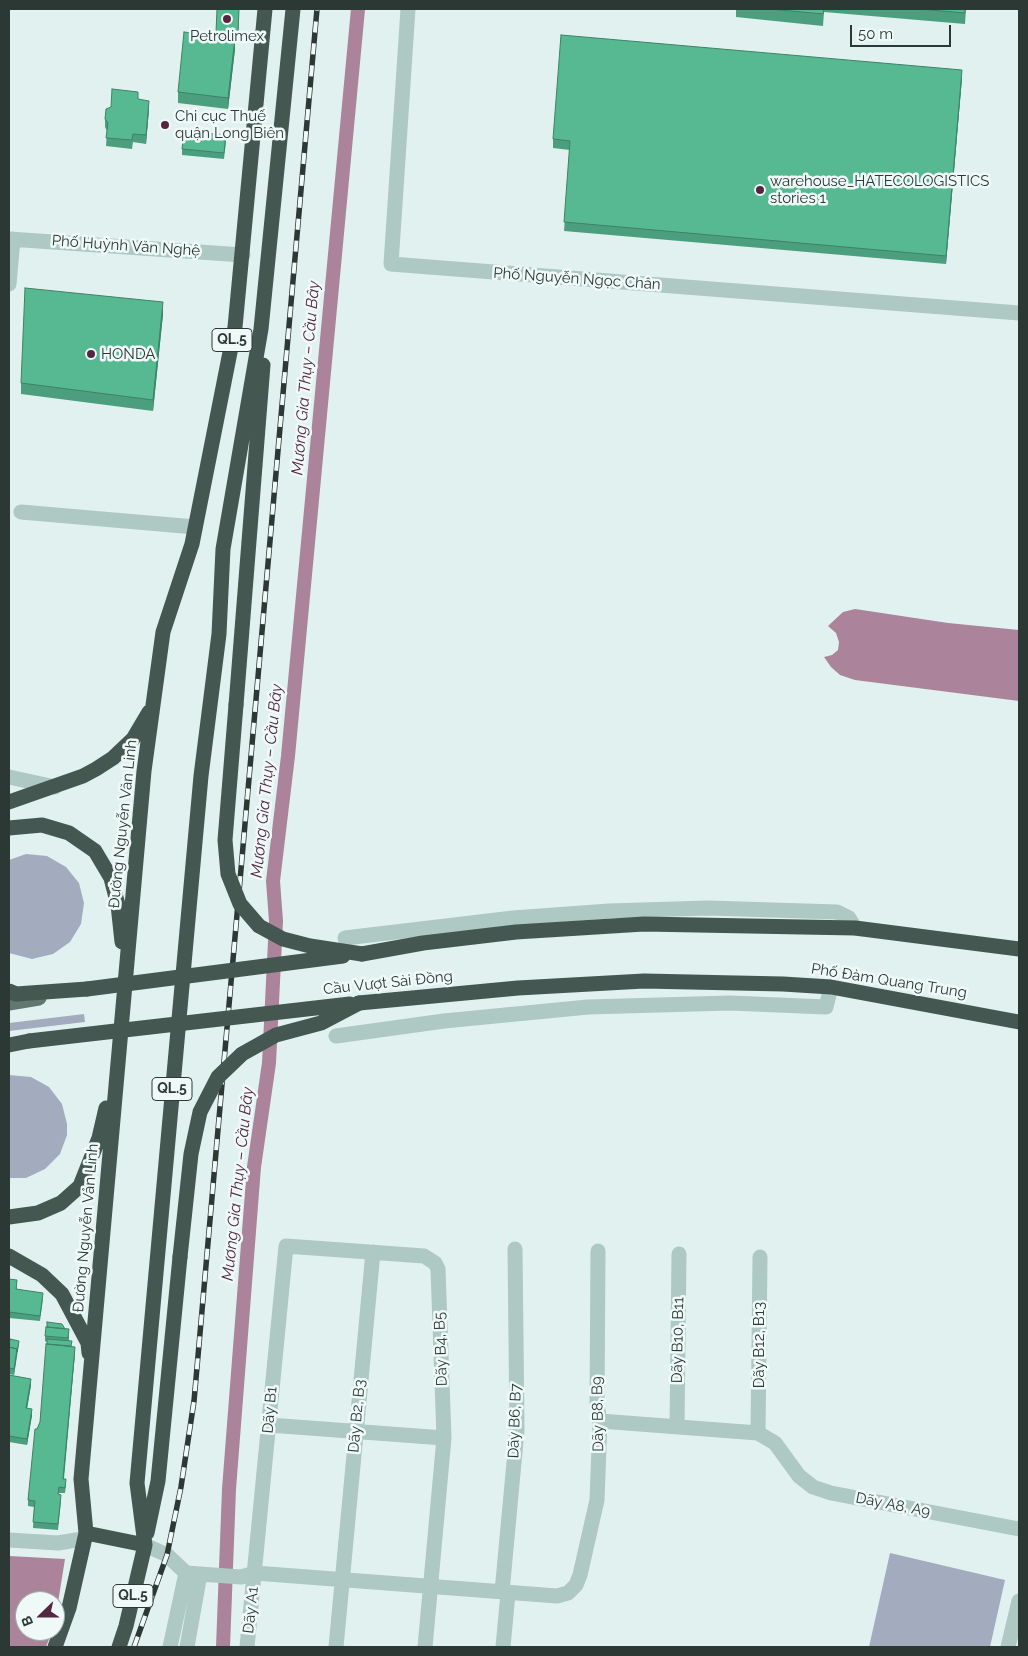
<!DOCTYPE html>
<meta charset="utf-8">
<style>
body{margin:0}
#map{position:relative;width:1028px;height:1656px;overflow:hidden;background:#e1f1ef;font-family:Raleway,sans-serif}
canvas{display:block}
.frame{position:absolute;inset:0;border:10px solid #2c3834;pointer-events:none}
.north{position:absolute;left:15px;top:1591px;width:50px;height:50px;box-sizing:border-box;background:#eef9f8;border:1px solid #a0acaa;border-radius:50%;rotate:248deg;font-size:14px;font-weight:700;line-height:20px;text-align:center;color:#2c3834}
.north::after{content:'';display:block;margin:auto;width:18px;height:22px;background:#552541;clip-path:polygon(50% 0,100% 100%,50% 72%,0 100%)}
.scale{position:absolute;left:850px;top:25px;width:101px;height:22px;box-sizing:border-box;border:2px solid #2c3834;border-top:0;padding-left:6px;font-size:15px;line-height:18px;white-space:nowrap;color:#2c3834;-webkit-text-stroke:4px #eef9f8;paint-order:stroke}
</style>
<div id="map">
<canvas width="1028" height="1656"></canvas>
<div class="frame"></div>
<div class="north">B</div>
<div class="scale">50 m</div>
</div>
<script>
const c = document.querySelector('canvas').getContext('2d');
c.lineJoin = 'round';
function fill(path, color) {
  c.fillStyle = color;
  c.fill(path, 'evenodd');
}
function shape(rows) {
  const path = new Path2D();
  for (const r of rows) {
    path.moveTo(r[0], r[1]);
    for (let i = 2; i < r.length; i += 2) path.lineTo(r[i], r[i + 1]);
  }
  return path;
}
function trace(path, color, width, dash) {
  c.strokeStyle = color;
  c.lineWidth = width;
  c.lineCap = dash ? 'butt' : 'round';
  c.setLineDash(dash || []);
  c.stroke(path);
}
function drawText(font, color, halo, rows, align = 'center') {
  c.font = font + ' Raleway,sans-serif';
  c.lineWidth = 5;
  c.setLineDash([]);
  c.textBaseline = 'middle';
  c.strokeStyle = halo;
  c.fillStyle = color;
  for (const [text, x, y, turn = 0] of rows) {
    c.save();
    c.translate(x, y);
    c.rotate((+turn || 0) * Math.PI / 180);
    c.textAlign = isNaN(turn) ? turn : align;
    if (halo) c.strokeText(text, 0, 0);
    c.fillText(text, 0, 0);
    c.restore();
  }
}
const green = shape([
 [26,854,47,856,66,867,79,883,84,903,81,924,70,942,53,954,32,959,9,953,9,860],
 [84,1014,85,1022,9,1031,9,1023],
 [9,1075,31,1077,49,1087,62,1104,67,1124,67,1135,60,1154,45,1169,26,1178,9,1178],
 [890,1553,1005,1580,990,1647,869,1647]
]);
const water = shape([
 [855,609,948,623,1019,630,1019,701,855,680,840,675,831,667,824,657,832,655,838,650,839,642,836,633,828,626,843,612],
 [9,1556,65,1559,55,1621,55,1601,25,1601,25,1631,52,1631,46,1647,9,1647]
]);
const canal = shape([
 [223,1647,229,1489,254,1167,269,1063,276,921,273,881,288,756,358,9]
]);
const minor = shape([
 [408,9,391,264,1019,313],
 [9,239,243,255],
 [9,284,13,239],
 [21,512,195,527],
 [9,777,55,787],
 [345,938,513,918,609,911,708,908,837,912,849,918,855,928],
 [336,1036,444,1021,588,1007,730,1003,826,1007,831,987],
 [600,1421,758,1433,775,1443,799,1476,813,1487,831,1493,1019,1529],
 [269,1425,444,1438],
 [677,1427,679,1254],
 [758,1433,760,1257],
 [9,1540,58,1543,82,1539,86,1533],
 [145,1545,167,1555,186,1573,241,1577,255,1573,557,1596,568,1593,576,1585,580,1575,597,1500,600,1421,597,1405,598,1251],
 [502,1592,517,1430,515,1249],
 [170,1647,186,1573],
 [187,1647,200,1574],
 [247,1647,286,1246,424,1256,435,1263,438,1269,444,1438,425,1647],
 [336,1647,373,1252],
 [503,1647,508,1593],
 [1008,1647,1019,1601]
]);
const major = shape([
 [9,1003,39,998]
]);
const highway = shape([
 [236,705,263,365],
 [9,802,83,776,96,769,113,758,133,739,149,712],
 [9,828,42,825,69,833,95,851,111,878,118,905,122,942],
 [362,954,423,943,516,932,644,924,855,928,1019,949],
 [9,991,16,994,87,989],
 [359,1003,518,988,644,981,783,984,831,987,1019,1022],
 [9,1045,29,1041],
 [9,1217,38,1213,61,1203,80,1186,99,1138,106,1108],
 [9,1256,42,1275,62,1294,88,1343,89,1353],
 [86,1533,145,1545],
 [147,1533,158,1481,180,1257],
 [55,1647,69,1608,86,1533,81,1479,144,771,163,632,192,544,235,327,265,9],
 [119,1647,126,1626,145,1545,137,1483,201,776,219,634,223,549,261,329,293,9]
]);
const rail = shape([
 [134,1647,167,1555,181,1487,194,1401,317,9]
]);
const highwayBridge = shape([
 [236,705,225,840,228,874,240,904,259,926,283,939,310,946,362,954],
 [87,989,343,956],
 [29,1041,350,1004],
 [180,1257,191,1154,200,1112,218,1077,242,1054,276,1035,321,1023,359,1003]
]);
const wall = shape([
 [239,9,238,36,219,36,235,49,228,109,178,103,178,92,216,35,216,33],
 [736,9,966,9,965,24,824,12,823,26,736,17],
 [962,78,946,264,564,231,570,150,553,148,553,139],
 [138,99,149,109,146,144,133,142,132,149,106,146,107,131,105,127,105,119],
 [226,141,224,159,182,155,182,149],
 [163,314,153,411,21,394,21,383],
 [9,1279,17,1286,17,1290,43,1299,40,1321,9,1318],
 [69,1335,69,1341,75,1353,64,1479,66,1485,65,1493,59,1493,58,1494,61,1501,58,1530,33,1528,34,1507,28,1506,28,1500,37,1429,40,1422,47,1342,45,1341,45,1336],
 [19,1344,14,1375,9,1374,9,1347],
 [9,1375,31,1385,27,1409,32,1415,27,1445,9,1442]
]);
const shadedWall = shape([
 [235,38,235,49,228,109,228,98],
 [962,70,962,78,946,264,946,256],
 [149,101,149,109,146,144,146,135],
 [163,302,163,314,153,411,153,400],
 [75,1347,75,1353,63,1484,63,1479],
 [17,1349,17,1354,14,1375,14,1369],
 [31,1379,31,1385,26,1414,26,1408],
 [32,1409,32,1415,27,1445,27,1439]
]);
const building = shape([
 [217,9,239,9,238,34,216,33,217,9],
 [770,9,824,9,823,14,770,9],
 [919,9,965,9,965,13,919,9],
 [184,32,235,38,228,98,178,92,184,32],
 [561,35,962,70,946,256,564,222,570,141,553,139,561,35],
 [112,89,138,92,138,99,149,101,146,135,133,134,132,140,106,138,108,123,105,119,106,109,111,107,112,89],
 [184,131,226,135,224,153,182,149,184,131],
 [25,288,163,302,153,400,21,383,25,288],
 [9,1279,17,1280,16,1289,43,1293,40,1316,9,1312,9,1279],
 [47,1322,62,1324,65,1329,47,1327,47,1322],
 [46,1327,69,1329,68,1338,45,1336,46,1327],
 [10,1339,19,1341,17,1352,17,1349,9,1347,10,1339],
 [47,1339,72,1341,71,1346,47,1344,47,1339],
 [46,1344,75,1347,63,1479,66,1479,65,1488,59,1487,58,1494,61,1495,58,1524,33,1522,35,1501,28,1500,35,1429,37,1429,40,1422,46,1344],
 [9,1347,17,1349,14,1369,9,1368,9,1347],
 [9,1375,31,1379,26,1408,32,1409,27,1439,9,1436,9,1375]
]);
const markers = [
 [227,19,5,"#552541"],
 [165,125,5,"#552541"],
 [760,190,5,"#552541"],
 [91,354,5,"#552541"]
];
const shields = [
 [232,340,40],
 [172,1089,40],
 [133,1596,40]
];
const shieldNames = [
 ["QL.5",232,340],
 ["QL.5",172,1089],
 ["QL.5",133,1596]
];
const poiNames = [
 ["Petrolimex",227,36,"center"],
 ["Chi cục Thuế",175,116],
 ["quận Long Biên",175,133],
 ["warehouse_HATECOLOGISTICS",770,181],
 ["stories 1",770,198],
 ["HONDA",101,354]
];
const streetNames = [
 ["Phố Huỳnh Văn Nghệ",126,246,4],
 ["Phố Nguyễn Ngọc Chân",577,279,4],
 ["Đường Nguyễn Văn Linh",123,824,-84],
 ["Phố Đàm Quang Trung",889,981,9],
 ["Cầu Vượt Sài Đồng",388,983,-6],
 ["Đường Nguyễn Văn Linh",86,1228,-85],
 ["Dãy B10, B11",678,1340,-89],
 ["Dãy B12, B13",759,1345,-90],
 ["Dãy B4, B5",441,1349,-92],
 ["Dãy B1",270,1410,-85],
 ["Dãy B8, B9",598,1414,-91],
 ["Dãy B2, B3",357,1416,-85],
 ["Dãy B6, B7",515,1421,-88],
 ["Dãy A8, A9",893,1505,11],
 ["Dãy A1",251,1610,-84]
];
const waterNames = [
 ["Mương Gia Thụy – Cầu Bây",306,378,-85],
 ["Mương Gia Thụy – Cầu Bây",267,781,-84],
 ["Mương Gia Thụy – Cầu Bây",238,1184,-84]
];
fill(green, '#a3abbf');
fill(water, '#ab839b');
trace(canal, '#ab839b', 14);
trace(minor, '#aec8c3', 15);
trace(major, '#5f7870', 15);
trace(highway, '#445851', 15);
trace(rail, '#2c3834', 5.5);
trace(rail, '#eef9f8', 4, [11]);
trace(highwayBridge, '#445851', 15);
fill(wall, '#4b9f7e');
fill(shadedWall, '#3d8266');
fill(building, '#57b992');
trace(building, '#3d8266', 1);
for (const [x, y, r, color] of markers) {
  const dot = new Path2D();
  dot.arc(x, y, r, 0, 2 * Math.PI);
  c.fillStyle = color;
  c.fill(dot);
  trace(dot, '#eef9f8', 2);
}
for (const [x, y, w] of shields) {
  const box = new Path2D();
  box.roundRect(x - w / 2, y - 11.5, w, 23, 4);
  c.fillStyle = '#eef9f8';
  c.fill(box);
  trace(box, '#2c3834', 1);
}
drawText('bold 14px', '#2c3834', null, shieldNames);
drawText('15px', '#2c3834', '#eef9f8', poiNames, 'left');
drawText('15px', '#2c3834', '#eef9f8', streetNames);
drawText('italic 16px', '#552541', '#eef9f8', waterNames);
</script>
